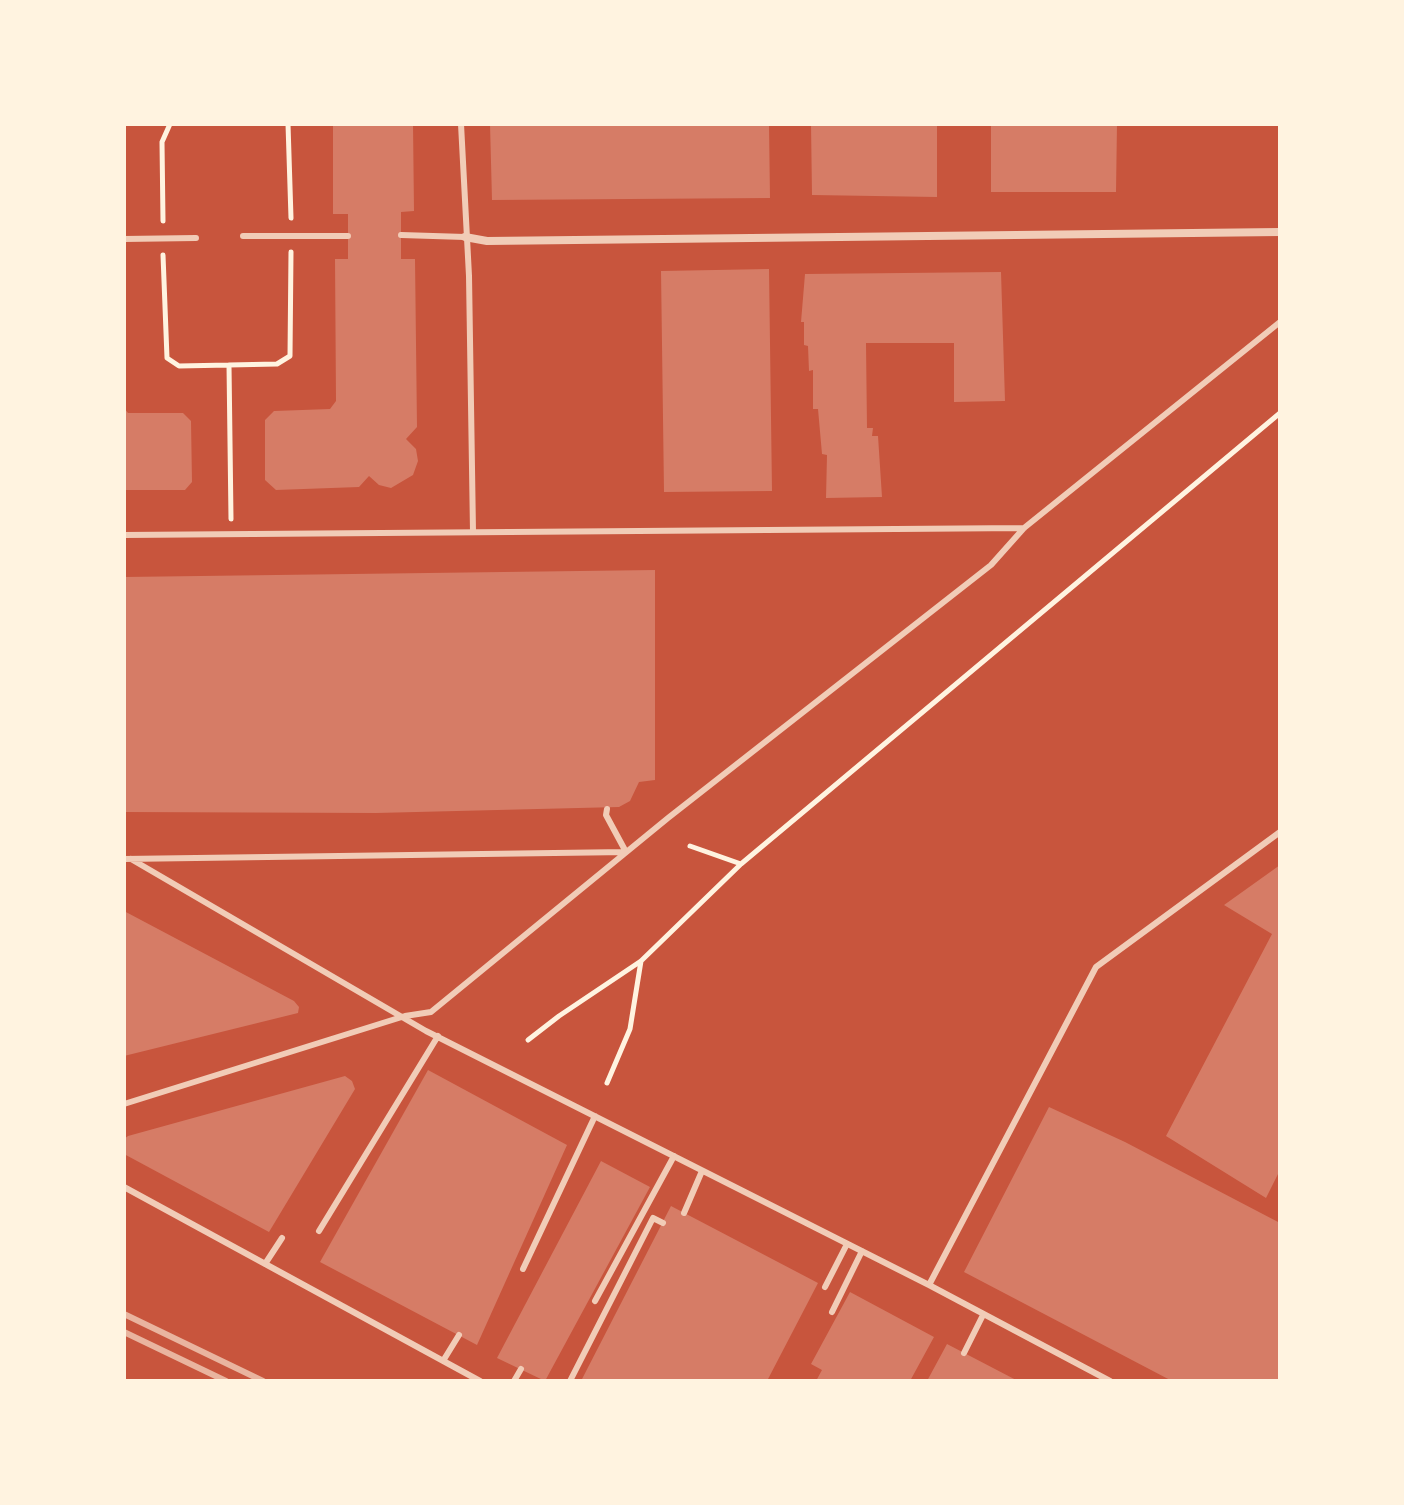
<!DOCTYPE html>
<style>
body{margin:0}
#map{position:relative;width:1404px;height:1505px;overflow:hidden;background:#c8553d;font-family:Cabin,sans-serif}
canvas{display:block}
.frame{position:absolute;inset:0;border:126px solid #fff3e0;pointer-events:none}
</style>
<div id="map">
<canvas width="1404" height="1505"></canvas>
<div class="frame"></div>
</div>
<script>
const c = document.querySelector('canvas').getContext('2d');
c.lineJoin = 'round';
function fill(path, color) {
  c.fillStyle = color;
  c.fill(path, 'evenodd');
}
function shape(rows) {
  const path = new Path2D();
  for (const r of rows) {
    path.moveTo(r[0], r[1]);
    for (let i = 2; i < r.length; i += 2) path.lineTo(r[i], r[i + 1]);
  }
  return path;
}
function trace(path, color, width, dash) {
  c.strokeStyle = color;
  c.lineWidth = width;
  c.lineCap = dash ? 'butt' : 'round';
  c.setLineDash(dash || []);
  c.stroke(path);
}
const building = shape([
 [333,124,413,124,414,211,401,212,401,259,415,259,417,427,406,439,416,449,418,461,413,475,391,488,379,485,369,476,359,487,276,490,265,480,265,420,274,411,330,409,336,401,335,259,348,259,348,214,333,214],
 [490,124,769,124,770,198,492,200],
 [811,124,937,124,937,197,812,195],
 [991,124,1117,124,1116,192,991,192],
 [769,269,772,491,664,492,661,271],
 [1001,272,1005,401,954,402,954,343,866,343,867,428,873,428,872,436,878,436,882,497,826,498,827,455,822,454,818,409,813,409,813,370,809,371,808,346,804,345,804,322,801,322,805,274],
 [124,408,128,413,183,413,191,421,192,482,185,490,124,490],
 [655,570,655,780,639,782,630,801,619,807,376,813,124,812,124,577],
 [1280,865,1280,1170,1266,1198,1166,1136,1272,934,1224,905],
 [124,911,294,1001,299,1007,298,1013,124,1056],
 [428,1070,567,1145,477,1345,320,1262],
 [345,1076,352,1081,355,1089,269,1232,124,1154,124,1139,128,1136],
 [1049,1107,1125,1142,1280,1223,1280,1381,1172,1381,964,1272],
 [601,1161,650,1187,545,1381,497,1358],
 [671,1206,818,1283,767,1381,581,1381],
 [850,1292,934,1337,910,1381,816,1381,822,1370,811,1364],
 [947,1344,1018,1381,927,1381]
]);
const path = shape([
 [288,124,291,218],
 [163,221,162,142,170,124],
 [163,255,167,358,179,366,229,365,231,519],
 [229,365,277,364,290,356,291,252],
 [690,846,741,864],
 [528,1040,559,1016,641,961,741,864,1280,413],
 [607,1083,630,1029,641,961]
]);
const service = shape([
 [461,124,469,276,473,532],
 [401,235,465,237],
 [243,236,348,236],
 [124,239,196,238],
 [124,535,1024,528],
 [124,859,626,852,606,815,607,809],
 [131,859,426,1031,929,1285,1110,1381],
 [124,1104,405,1016,431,1012,668,818,991,565,1024,528,1280,322],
 [124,1187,480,1381],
 [684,1213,702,1171],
 [319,1231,438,1036],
 [265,1264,282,1238],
 [523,1269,595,1116],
 [929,1285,1096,967,1280,832],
 [825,1287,847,1244],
 [595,1301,674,1156],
 [832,1312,862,1251],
 [964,1353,983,1315],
 [443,1361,459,1335],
 [514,1381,521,1369],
 [570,1381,653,1218,663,1223]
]);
const minor = shape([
 [465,237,487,241,1280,232]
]);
const rail = shape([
 [124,1314,263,1381],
 [124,1332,226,1381]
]);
fill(building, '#d67c66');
trace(path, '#fff3e0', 5);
trace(service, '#f1ccb7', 6);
trace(minor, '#f1ccb7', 8);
trace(rail, '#e9b49f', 6);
</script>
